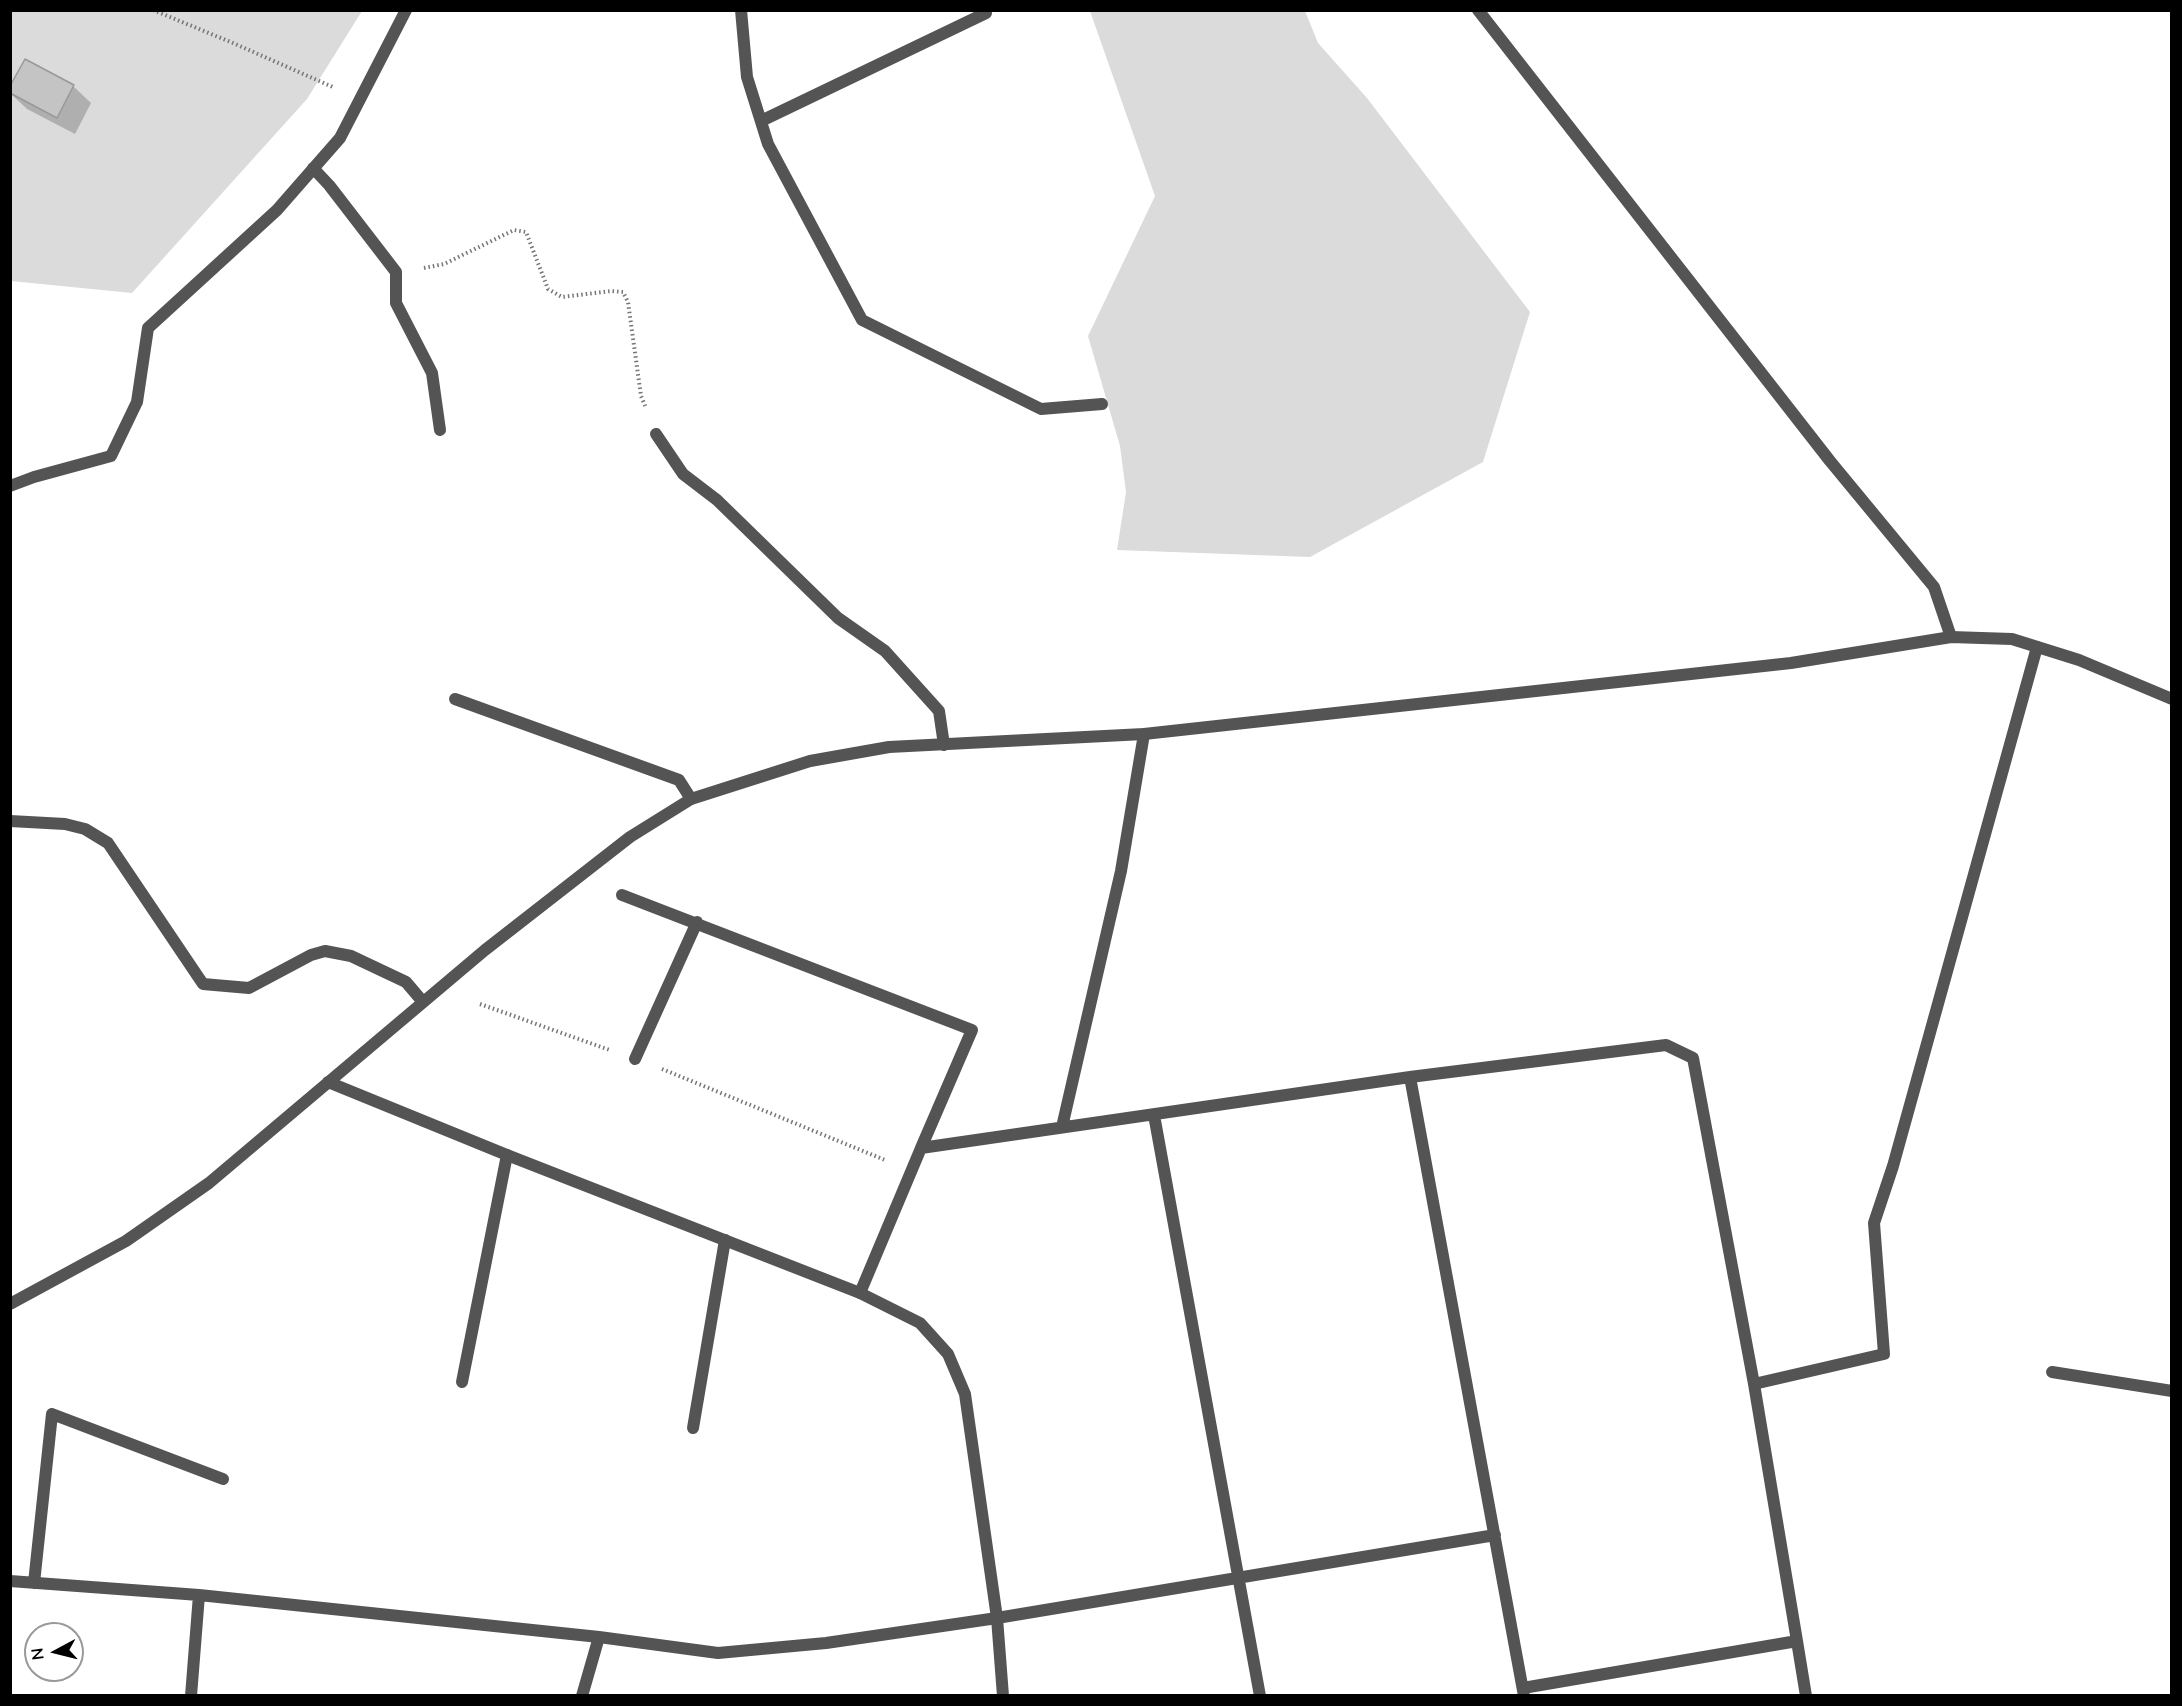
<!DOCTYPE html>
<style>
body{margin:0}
#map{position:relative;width:2182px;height:1706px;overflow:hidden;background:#fff;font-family:"Nunito Sans",sans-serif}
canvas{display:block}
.frame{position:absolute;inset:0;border:12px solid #000;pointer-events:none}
.north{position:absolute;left:24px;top:1622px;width:60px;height:60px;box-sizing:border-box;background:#fff;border:2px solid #999;border-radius:50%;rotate:263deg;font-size:16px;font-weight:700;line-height:24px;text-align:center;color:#000}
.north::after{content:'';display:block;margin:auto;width:21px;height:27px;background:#000;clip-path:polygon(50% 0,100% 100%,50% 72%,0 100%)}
</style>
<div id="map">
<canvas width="2182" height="1706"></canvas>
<div class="frame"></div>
<div class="north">N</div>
</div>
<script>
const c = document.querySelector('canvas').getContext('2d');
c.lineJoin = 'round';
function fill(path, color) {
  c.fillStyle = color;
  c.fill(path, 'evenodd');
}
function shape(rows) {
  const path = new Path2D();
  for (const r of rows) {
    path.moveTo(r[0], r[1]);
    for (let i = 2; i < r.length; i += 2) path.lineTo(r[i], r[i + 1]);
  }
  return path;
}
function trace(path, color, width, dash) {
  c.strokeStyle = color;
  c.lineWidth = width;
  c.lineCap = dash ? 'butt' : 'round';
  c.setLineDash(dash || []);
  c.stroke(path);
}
const green = shape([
 [11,11,362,11,307,99,132,293,11,281],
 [1090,11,1305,11,1318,43,1367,98,1530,312,1483,462,1310,557,1117,550,1126,492,1120,446,1088,336,1155,196]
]);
const shadow = shape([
 [73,86,91,103,75,134,27,109,10,93]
]);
const building = shape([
 [25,59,74,85,57,118,10,93,10,86,25,59]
]);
const path = shape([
 [153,10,233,43,335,88],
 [424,268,444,264,514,230,526,232,548,289,562,297,611,291,623,292,628,302,641,396,646,408],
 [480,1004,610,1050],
 [662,1069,885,1160]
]);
const service = shape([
 [10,821,65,824,85,829,108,843,203,984,249,988,311,955,325,951,351,956,406,982,423,1002]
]);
const minor = shape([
 [741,10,747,77,768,144,862,320,1041,409,1102,404],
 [1478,10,1830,461,1934,587,1951,637],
 [761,121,986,13],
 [313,168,329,185,396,272,396,303,432,373,440,430],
 [656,434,683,474,717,500,838,618,885,651,939,711,944,745],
 [10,486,34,477,111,456,137,402,148,328,277,210,340,138,406,10],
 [455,699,679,780,691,799],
 [622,895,972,1030,921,1148],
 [635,1059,697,922],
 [1410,1077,1524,1696],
 [1154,1115,1260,1696],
 [1062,1127,1121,871,1144,734],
 [860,1293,921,1148,1410,1077,1666,1045,1693,1058,1754,1384,1797,1641,1523,1688],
 [2052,1372,2172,1391],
 [462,1382,507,1155],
 [1754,1384,1884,1354,1874,1223,1893,1166,2037,647],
 [693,1428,725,1240],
 [10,1581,199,1595,599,1637,718,1653,826,1643,997,1618,1495,1535],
 [34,1583,52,1414,223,1479],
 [1797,1641,1806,1696],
 [191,1696,199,1595],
 [582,1696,599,1637]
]);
const tertiary = shape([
 [328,1082,507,1155,860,1293,920,1323,948,1354,965,1394,997,1618,1003,1696],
 [10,1304,126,1241,209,1183,485,950,630,837,691,799,810,761,889,747,1144,734,1791,663,1951,637,2012,639,2079,660,2172,699]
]);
fill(green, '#dbdbdb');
fill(shadow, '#0003');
fill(building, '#c4c4c4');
trace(building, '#989898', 1.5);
trace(path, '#767676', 4, [1.5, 3]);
trace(service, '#545454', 12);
trace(minor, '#545454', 12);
trace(tertiary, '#545454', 12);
</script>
